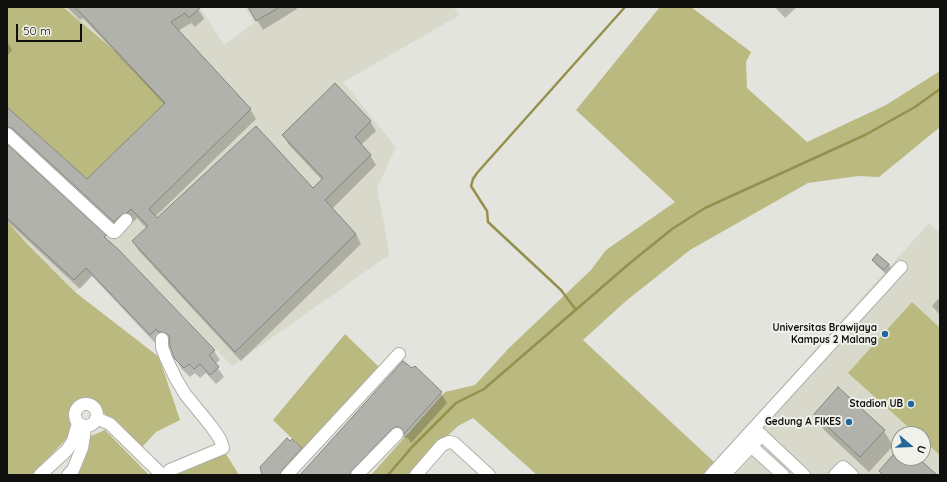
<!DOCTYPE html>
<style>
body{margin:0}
#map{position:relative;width:947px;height:482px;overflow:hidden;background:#e4e4de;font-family:Quicksand,sans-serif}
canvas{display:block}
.frame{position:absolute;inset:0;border:8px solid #0f0f0d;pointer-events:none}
.north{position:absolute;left:891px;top:426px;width:40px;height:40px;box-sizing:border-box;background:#f1f1eb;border:1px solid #979792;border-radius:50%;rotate:109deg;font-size:11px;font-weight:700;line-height:16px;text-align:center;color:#0f0f0d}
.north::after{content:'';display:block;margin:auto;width:14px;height:18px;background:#24659b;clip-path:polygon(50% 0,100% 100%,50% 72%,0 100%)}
.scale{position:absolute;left:16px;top:24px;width:66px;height:18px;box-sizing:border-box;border:2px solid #0f0f0d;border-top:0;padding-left:5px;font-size:12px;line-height:14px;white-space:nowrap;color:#0f0f0d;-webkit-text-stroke:3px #f1f1eb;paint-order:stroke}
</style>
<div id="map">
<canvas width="947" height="482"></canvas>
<div class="frame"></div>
<div class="north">U</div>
<div class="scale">50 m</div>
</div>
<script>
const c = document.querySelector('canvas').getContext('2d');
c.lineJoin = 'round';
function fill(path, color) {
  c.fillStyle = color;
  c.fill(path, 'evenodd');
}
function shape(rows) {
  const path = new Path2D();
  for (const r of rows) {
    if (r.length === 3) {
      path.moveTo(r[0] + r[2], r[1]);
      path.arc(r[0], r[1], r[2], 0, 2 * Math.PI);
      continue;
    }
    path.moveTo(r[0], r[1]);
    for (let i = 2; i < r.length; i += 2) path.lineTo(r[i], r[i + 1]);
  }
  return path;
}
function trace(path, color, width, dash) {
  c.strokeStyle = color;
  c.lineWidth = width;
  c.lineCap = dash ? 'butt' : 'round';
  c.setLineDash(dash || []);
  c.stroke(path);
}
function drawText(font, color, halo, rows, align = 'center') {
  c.font = font + ' Quicksand,sans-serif';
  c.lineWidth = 4;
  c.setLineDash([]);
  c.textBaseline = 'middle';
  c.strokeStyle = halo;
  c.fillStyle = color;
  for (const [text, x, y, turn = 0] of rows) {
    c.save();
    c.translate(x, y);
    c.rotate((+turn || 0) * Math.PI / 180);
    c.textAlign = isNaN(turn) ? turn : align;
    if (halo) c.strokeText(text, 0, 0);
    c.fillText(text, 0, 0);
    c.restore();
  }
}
const built = shape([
 [63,7,200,7,224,45,254,23,245,7,453,7,460,15,343,82,396,147,377,188,384,222,389,255,232,366,118,248,75,292,29,246,7,221,7,137,118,240,131,220,87,179,165,103,115,51],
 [929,223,940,233,940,475,702,475],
 [899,434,923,434,923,458,899,458]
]);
const green = shape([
 [7,7,63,7,115,51,165,103,87,179,7,107],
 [660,7,691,7,751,52,746,62,747,88,807,142,886,105,940,71,940,127,879,177,858,176,808,183,690,250,626,301,583,340,714,462,702,475,537,475,473,418,458,426,430,452,409,475,371,475,445,392,475,385,509,348,591,270,606,250,675,202,576,110],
 [7,221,29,246,75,292,159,357,180,420,156,432,142,447,104,413,94,403,86,400,81,401,77,403,71,417,72,425,70,435,32,475,7,475],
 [912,302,940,328,940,455,923,440,923,434,916,434,848,373],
 [345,334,378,366,378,370,304,450,273,420],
 [105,430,149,475,75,475,83,460,91,436],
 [226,454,239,475,174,475,175,472]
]);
const shadow = shape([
 [67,7,197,7,204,19,195,27,191,23,178,31,250,109,256,119,155,217,157,219,313,189,322,180,289,145,283,135,370,121,376,131,361,145,370,155,376,165,332,209,356,234,361,244,241,361,139,251,133,242,147,229,137,218,133,222,126,224,120,231,7,138,7,108,87,181,165,105,83,18,80,20],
 [249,7,296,7,297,9,263,30],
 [775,7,797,7,785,18],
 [7,41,12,50,7,56],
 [7,146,105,236,108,242,214,351,220,360,215,364,224,377,216,384,206,373,200,378,195,373,190,377,181,368,175,357,170,341,156,344,92,276,80,289,7,221],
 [873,260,889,264,892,269,887,275,876,265],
 [938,299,940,301,940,315,932,306],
 [441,393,447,403,411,443,408,438,402,437,362,475,301,475],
 [815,415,884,431,893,446,869,472,824,430],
 [301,449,306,456,288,475,263,475]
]);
const stream = shape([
 [576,310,561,290,488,222,487,211,471,186,473,179,477,173,625,7],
 [388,475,412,447,456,403,484,389,630,263,672,229,705,208,865,135,915,107,940,89]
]);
const building = shape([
 [75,7,201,7,189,18,185,13,171,22,251,109,149,209,157,218,256,126,313,188,323,178,282,135,335,83,371,121,355,137,371,155,325,200,356,234,235,352,132,241,148,226,131,209,127,213,121,215,114,222,12,128,7,127,7,107,87,179,165,103,75,7],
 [248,7,280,7,256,21,248,7],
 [7,144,106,235,104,237,118,249,215,350,209,355,219,367,210,375,200,364,194,369,189,364,184,368,174,358,170,346,169,336,166,333,162,332,158,332,156,329,150,335,86,268,74,280,7,218,7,144],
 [877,254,889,264,884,270,872,260,877,254],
 [403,361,412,368,415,366,442,392,404,434,402,429,399,427,395,427,392,429,352,470,350,475,300,475,403,361],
 [838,387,885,430,860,457,814,414,838,387],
 [287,438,290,441,292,439,302,448,282,470,280,475,262,475,260,467,287,438],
 [899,448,899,458,918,458,937,475,883,475,879,471,899,448]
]);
const minor = shape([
 [7,134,113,232,115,232,126,220],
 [162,339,162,347,166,358,176,379,185,394,211,426,220,439,223,448,170,470,166,475],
 [86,415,11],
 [96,418,110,424,162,475],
 [754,428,804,475],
 [751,446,783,475],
 [40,475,67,450,73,441,78,423],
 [68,475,73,470,82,448,84,436,85,426],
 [287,475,399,354],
 [357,475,397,434],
 [416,475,442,445,449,442,454,443,489,475],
 [711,475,901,267],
 [724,475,762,435],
 [835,475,843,467,852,475]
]);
const markers = [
 [885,334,4,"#24659b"],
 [911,404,4,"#24659b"],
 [849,422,4,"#24659b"]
];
const poiNames = [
 ["Universitas Brawijaya",877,328],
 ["Kampus 2 Malang",877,340],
 ["Stadion UB",903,404],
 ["Gedung A FIKES",841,422]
];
fill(built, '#d9d9cb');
fill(green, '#bab980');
fill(shadow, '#0003');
trace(stream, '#93914c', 2.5);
fill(building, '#b2b2ac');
trace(building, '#84857f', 1);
trace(minor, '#b0b0aa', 14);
trace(minor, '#fff', 12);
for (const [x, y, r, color] of markers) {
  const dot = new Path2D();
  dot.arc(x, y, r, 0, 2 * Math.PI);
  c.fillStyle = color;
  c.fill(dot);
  trace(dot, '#f1f1eb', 1.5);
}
drawText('bold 10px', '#0f0f0d', '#f1f1eb', poiNames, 'right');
</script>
